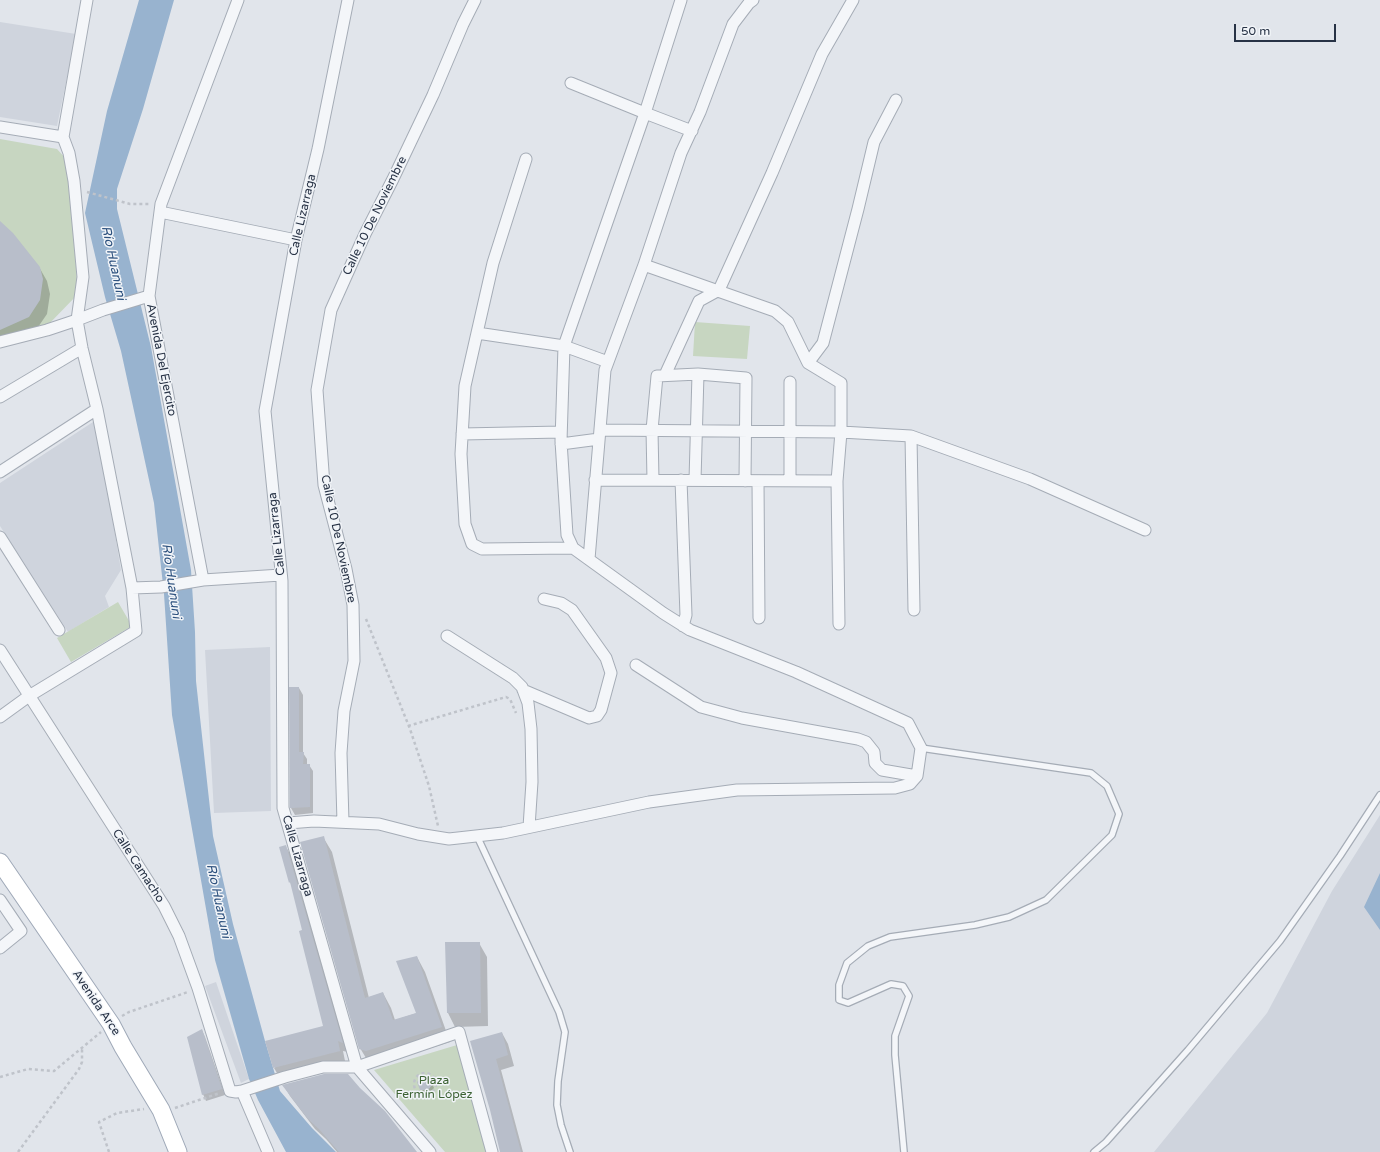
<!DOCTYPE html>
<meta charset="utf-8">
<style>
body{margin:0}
#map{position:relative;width:1380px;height:1152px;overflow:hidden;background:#e1e5eb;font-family:"Varela Round",sans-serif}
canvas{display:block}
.scale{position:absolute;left:1234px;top:24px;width:102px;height:18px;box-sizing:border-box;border:2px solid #273245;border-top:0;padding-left:5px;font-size:12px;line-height:14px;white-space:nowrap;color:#273245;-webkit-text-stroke:3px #f1f4f8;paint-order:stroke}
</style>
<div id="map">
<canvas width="1380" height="1152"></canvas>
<div class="scale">50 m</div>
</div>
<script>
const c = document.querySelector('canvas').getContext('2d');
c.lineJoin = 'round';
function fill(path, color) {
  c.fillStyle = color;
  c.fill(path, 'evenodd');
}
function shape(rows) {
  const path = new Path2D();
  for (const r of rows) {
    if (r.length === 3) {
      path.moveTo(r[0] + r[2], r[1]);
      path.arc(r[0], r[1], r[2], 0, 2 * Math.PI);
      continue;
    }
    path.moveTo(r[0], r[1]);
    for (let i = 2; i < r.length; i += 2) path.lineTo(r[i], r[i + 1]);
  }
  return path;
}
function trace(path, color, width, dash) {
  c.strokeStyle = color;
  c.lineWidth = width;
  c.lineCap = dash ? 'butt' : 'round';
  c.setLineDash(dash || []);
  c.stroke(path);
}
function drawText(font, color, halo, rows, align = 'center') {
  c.font = font + ' "Varela Round",sans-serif';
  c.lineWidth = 3;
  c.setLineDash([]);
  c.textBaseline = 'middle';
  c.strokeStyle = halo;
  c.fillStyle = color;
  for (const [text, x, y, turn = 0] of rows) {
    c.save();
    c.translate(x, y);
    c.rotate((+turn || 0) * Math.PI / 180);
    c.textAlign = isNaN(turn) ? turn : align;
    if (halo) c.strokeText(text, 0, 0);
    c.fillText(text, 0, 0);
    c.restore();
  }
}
const built = shape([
 [0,22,76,34,57,126,0,117],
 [96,420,121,570,105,596,109,607,68,632,0,526,0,483],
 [270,647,271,811,214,813,205,650],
 [1380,815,1380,1152,1154,1152,1267,1013,1332,891],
 [216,982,249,1079,241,1083,205,986]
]);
const green = shape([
 [0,139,57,149,68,161,78,294,48,325,0,338],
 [695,322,750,326,747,359,693,356],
 [118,602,132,626,71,662,57,638],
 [457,1045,460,1054,486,1152,445,1152,374,1070]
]);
const water = shape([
 [139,0,174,0,143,109,117,189,117,209,151,347,191,570,195,632,196,681,213,836,233,924,265,1041,280,1091,312,1128,336,1152,286,1152,258,1100,249,1079,215,960,172,715,164,594,154,503,121,351,105,297,85,213,107,111],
 [1380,873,1380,930,1364,907]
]);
const shadow = shape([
 [0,222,39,267,47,281,50,294,47,314,36,330,0,341],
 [299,688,303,695,303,753,307,759,307,765,309,765,313,771,313,813,295,815,291,808],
 [323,837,332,852,369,998,383,993,391,1008,395,1020,417,1013,417,957,425,972,450,1042,375,1066,369,1063,360,1048],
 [286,847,292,857,348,1052,343,1051,345,1061,280,1078,274,1068,325,1027,303,930,292,886,290,882],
 [446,943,479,943,487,957,488,1026,455,1027,448,1013],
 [202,1030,205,1037,225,1095,206,1101,203,1094],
 [502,1033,508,1044,514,1066,501,1070,523,1152,501,1152,491,1110,471,1042],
 [431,1081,434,1088,429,1093,423,1092,421,1089],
 [284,1086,359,1088,384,1111,416,1152,337,1152,326,1139,315,1129,290,1096]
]);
const building = shape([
 [0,221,13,233,40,267,43,279,40,300,29,317,0,330],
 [289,687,299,687,299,752,304,752,303,764,310,764,310,807,290,808],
 [324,836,365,998,383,992,393,1020,416,1013,396,961,417,956,442,1027,366,1051,359,1049,300,842],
 [286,845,343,1043,338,1041,340,1051,273,1068,265,1041,323,1026,299,931,302,930,290,882,289,883,279,847],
 [445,942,480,942,481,1013,447,1013],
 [202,1029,222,1089,202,1095,187,1037],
 [502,1032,508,1055,496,1059,521,1152,500,1152,490,1110,470,1041],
 [324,1074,348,1074,360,1088,385,1111,417,1152,339,1152,319,1129,308,1119,282,1085],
 [423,1076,430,1077,433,1084,428,1090,420,1090,417,1082]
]);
const path = shape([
 [87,192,130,204,151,204],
 [366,619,410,729,429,786,438,826],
 [408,726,506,697,510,699,516,713],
 [122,1016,129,1012,188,992],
 [425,1084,11],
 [0,1077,28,1069,54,1071,101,1032],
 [175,1108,220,1093],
 [18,1152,79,1069,82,1062,82,1048],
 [109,1152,99,1122,117,1113,144,1109]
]);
const service = shape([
 [477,836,559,1012,565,1032,558,1081,557,1105,561,1125,570,1152],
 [904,1152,895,1055,895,1036,909,996,903,986,891,984,848,1003,839,1000,839,985,847,963,868,946,890,937,975,925,1009,917,1046,900,1112,835,1119,814,1107,786,1091,773,921,748],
 [1094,1152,1106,1142,1188,1050,1280,941,1340,856,1380,795]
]);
const minor = shape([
 [348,0,318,149,296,240,265,411,282,581,283,808,357,1067,430,1152],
 [681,0,645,113,692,131],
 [0,127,63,137,87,0],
 [526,159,493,263,477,333,564,346,608,362],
 [160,212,296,240],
 [477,333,465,386,461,454,465,524,472,544,482,549,573,548],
 [0,342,47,330,77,320,103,310,149,296],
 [808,363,823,343,858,209,874,142,896,100],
 [665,375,699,301,719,290,772,173,822,54,853,0],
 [0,397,82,348],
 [600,430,841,432,911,436,1030,479,1145,530],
 [462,434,561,432],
 [911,436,914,610],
 [561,444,599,439],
 [0,472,97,409],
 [595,480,837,481,841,432,841,383,808,363,788,322,775,311,644,265],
 [653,480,652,430,657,376,698,374,746,378,745,481],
 [681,480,686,615,683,626],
 [695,480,698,374],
 [758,481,759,618],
 [790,481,790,382],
 [837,481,839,624],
 [0,537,59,630],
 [589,559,605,370,644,265,681,153,700,112,733,24,749,3,753,0],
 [203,580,281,575],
 [132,588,161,587,203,580,149,296,161,204,238,0],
 [447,636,513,678,522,687,528,703,531,729,532,782,529,827],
 [0,650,164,906,179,936,198,988,230,1091,236,1092,242,1091,285,1077,323,1067,357,1067,459,1032,492,1152],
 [636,665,701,707,742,718,858,739,866,742,874,752,875,763,882,770,917,776],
 [523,690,589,718,597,716,601,710,611,673,606,658,572,610,561,603,544,599],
 [0,717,29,696,136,631,132,588,97,409,82,348,77,320,83,277,74,181,69,153,63,137],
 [343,822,341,753,344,711,354,661,353,605,346,569,324,485,317,390,331,310,365,234,393,179,433,95,463,24,475,0],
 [288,823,314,821,379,824,418,834,449,839,503,833,649,802,737,790,895,788,910,784,917,776,921,748,908,723,796,672,690,630,663,613,573,548,567,535,561,441,564,346,645,113,571,83],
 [0,900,21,931,0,948],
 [242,1091,268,1152]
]);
const primary = shape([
 [0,862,111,1024,123,1047,161,1110,178,1152]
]);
const streetNames = [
 ["Calle Lizarraga",303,215,-77],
 ["Calle 10 De Noviembre",375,216,-64],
 ["Avenida Del Ejercito",161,360,79],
 ["Calle Lizarraga",277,534,-96],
 ["Calle 10 De Noviembre",338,539,78],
 ["Calle Lizarraga",297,856,74],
 ["Calle Camacho",138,866,57],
 ["Avenida Arce",96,1003,56]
];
const parkNames = [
 ["Plaza",434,1081],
 ["Fermín López",434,1095]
];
const waterNames = [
 ["Río Huanuni",113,263,78],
 ["Río Huanuni",171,581,82],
 ["Río Huanuni",218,901,78]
];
fill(built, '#cfd4dd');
fill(green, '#c7d6c1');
fill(water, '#98b3cf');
fill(shadow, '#0003');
fill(building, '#b8beca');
trace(service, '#a5acb6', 8);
trace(minor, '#a5acb6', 13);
trace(primary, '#9fa9b8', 19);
trace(path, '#bfc3ca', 2.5, [3, 3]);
trace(service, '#f4f6f9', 5.5);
trace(minor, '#f4f6f9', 11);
trace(primary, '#fff', 17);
drawText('12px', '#273245', '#f1f4f8', streetNames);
drawText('12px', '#3c6233', '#f1f4f8', parkNames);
drawText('italic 13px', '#2d517e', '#f1f4f8', waterNames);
</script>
